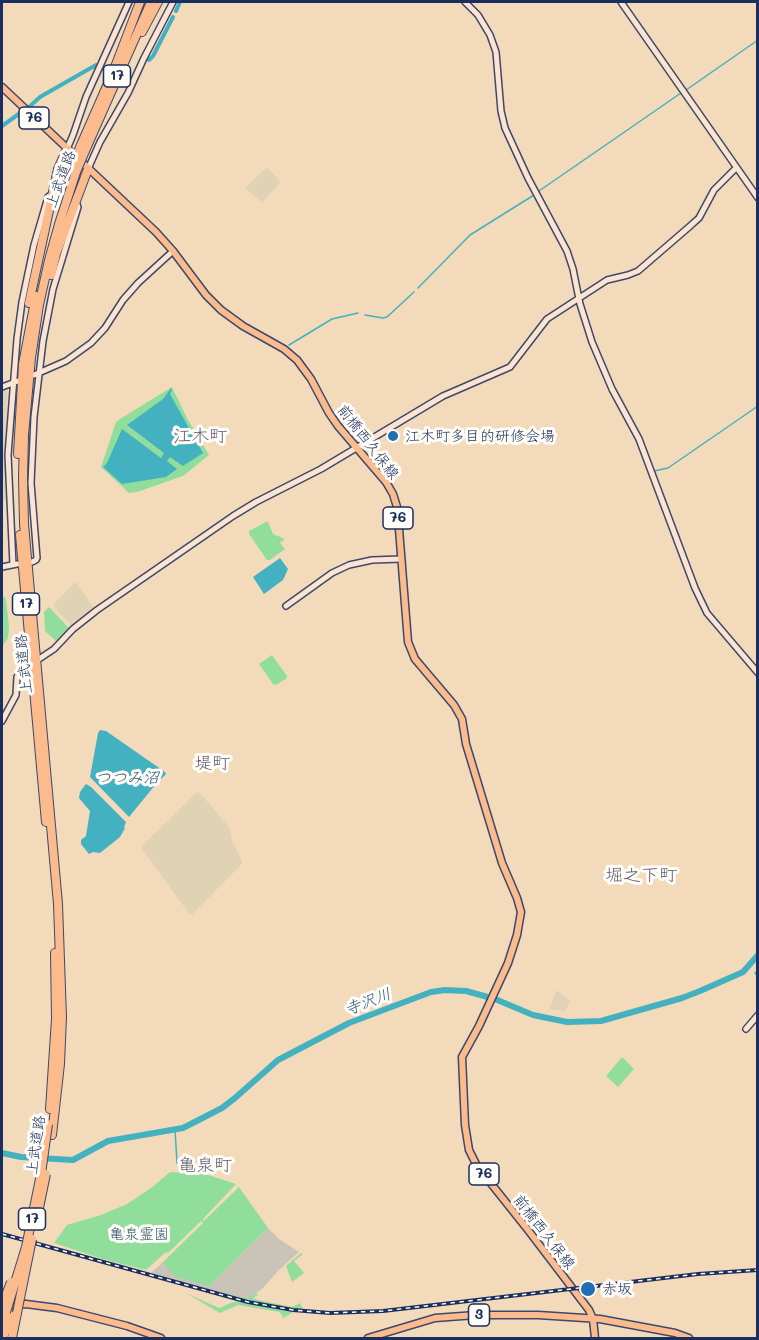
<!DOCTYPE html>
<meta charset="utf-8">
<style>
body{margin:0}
#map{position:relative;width:759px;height:1340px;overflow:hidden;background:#f3dabb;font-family:Mali,sans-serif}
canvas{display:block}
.frame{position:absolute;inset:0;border:3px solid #1b2f5e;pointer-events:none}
</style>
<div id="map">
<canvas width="759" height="1340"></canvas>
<div class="frame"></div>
</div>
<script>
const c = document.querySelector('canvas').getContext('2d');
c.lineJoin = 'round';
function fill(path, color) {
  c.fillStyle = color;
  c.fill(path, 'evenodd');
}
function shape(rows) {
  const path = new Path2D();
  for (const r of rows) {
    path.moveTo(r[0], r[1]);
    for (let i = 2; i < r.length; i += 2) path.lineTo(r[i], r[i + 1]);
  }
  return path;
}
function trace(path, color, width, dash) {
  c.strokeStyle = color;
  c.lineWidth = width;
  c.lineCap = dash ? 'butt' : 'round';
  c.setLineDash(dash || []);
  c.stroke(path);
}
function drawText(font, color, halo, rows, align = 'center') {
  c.font = font + ' Mali,"Klee One",sans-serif';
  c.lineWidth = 6;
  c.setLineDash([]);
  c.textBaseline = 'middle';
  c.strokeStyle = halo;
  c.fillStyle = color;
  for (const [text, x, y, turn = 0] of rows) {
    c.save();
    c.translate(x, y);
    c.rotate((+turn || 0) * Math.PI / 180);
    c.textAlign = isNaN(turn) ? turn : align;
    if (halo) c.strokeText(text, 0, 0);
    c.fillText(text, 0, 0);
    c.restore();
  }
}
const built = shape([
 [267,167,281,182,262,202,245,188],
 [8,388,5,458,8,500,2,502,2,391],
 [74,583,77,583,93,607,71,625,54,607,54,604],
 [197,792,200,793,230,828,232,840,242,861,242,864,192,915,190,915,142,849,142,846],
 [557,990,570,1001,565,1011,549,1009]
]);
const industrial = shape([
 [268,1228,279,1239,299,1252,279,1270,261,1290,247,1298,212,1290,151,1273,164,1261,164,1265,209,1286]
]);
const green = shape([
 [172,387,187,418,209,455,183,476,137,492,129,493,101,467,116,422,120,419],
 [266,522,268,522,273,534,285,539,280,543,285,549,270,560,267,560,249,534,249,531],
 [2,597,4,597,6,599,9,627,8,638,2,647],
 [49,607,69,628,56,641,45,631,44,612],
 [272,655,287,676,286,679,275,685,273,684,259,664],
 [622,1057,634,1069,618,1087,606,1076],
 [170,1172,205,1174,236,1184,203,1219,204,1221,239,1187,268,1228,209,1286,176,1277,164,1264,164,1261,203,1223,201,1221,168,1253,166,1252,146,1270,106,1260,54,1243,67,1225,101,1215,127,1204,151,1188],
 [301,1253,303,1254,294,1261,304,1273,292,1282,286,1266],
 [212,1290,247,1298,256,1293,258,1295,253,1298,258,1300,292,1307,300,1303,303,1310,269,1305],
 [186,1293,219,1308,231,1303,238,1301,293,1312,282,1319,283,1316,279,1312,238,1305,220,1313]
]);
const water = shape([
 [171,388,172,390,170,394,203,453,183,466,170,457,167,461,177,469,166,477,122,484,103,467,107,463,122,429,161,458,164,453,127,425,163,399],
 [280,558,288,569,283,580,264,594,253,577],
 [100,730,106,731,165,772,166,774,156,784,129,817,90,777,98,733],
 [86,784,91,787,126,822,124,827,125,828,120,837,100,853,93,852,89,854,81,844,81,840,86,836,90,811,79,798,80,792]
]);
const stream = shape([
 [686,90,758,40],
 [539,191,681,93],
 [418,288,470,235,534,195],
 [365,315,383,318,387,317,414,292],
 [289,345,332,319,358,313],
 [654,471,668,468,758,406],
 [758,971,755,973,758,977],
 [175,1129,177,1163]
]);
const canal = shape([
 [176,11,180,2],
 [149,60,153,56,173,17],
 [28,108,40,97,96,65],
 [2,126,23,111]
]);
const river = shape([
 [2,1153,21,1157,73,1160,108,1141,183,1128,222,1108,235,1098,278,1060,349,1023,431,992,445,990,466,991,495,999,533,1015,567,1022,601,1021,682,998,700,991,743,972,758,955]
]);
const secondary = shape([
 [465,2,478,15,490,35,496,52,501,111,505,128,528,178,567,251,573,269,580,304,592,342,612,389,639,439,695,588,707,613,758,673],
 [621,2,758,198],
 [67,149,73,135,86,97,129,2],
 [88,169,100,142,128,93,144,58,173,2],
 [34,375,66,361,91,343,105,328,123,300,138,283,173,251],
 [2,387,18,381],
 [32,562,36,560,37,558,31,483,34,417,43,341,53,289,78,207,76,202],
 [13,565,8,455,17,339,22,302,34,245,48,197,52,194],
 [2,567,17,564],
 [286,606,332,573,349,565,372,560,401,559],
 [2,721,16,695,17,677,21,671,54,649,73,629,97,610,233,516,256,502,321,469,443,396,510,367,547,319,607,280,628,275,638,271,689,227,699,218,714,190,736,168],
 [746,1029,758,1015]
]);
const primary = shape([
 [2,87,156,232,173,251,206,295,221,310,243,326,284,349,297,360,311,379,329,413,338,426,386,482,393,494,397,507,399,529,408,642,415,659,454,705,462,719,466,744,502,863,517,898,521,912,517,935,508,963,479,1026,462,1057,465,1125,469,1150,477,1166,528,1230,589,1310,593,1319,595,1338],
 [4,1305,26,1304,57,1308,127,1326,161,1338],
 [368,1338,435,1318,476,1315,538,1315,600,1319,675,1333,689,1338]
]);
const highway = shape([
 [142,32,158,2],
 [115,67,140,2],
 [80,147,117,63],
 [85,151,151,2],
 [51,275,56,254,88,169],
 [29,303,58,169,67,149],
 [18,454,23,364,36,296],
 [20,535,46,822],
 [50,1109,56,1019,55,953],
 [52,1135,60,1064,62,1017,58,904,24,524,23,478,24,435,31,358,39,305,49,260,59,224,76,172],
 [2,1326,6,1312],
 [3,1338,11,1314],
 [12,1338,17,1313]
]);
const rail = shape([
 [2,1234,248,1302,293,1310,330,1313,383,1311,698,1274,758,1270]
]);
const highwayBridge = shape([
 [73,168,80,147],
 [76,172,85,151],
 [35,1227,46,1174],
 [2,1306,11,1282],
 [6,1312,26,1247,41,1174,48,1124],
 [17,1313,32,1239]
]);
const markers = [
 [393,436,6,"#1f6fb2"],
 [588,1289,8,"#1f6fb2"]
];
const shields = [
 [117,76,27],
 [34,118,30],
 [398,518,30],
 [26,604,27],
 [484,1174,30],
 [32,1219,27],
 [479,1315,21]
];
const shieldNames = [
 ["17",117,76],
 ["76",34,118],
 ["76",398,518],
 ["17",26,604],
 ["76",484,1174],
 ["17",32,1219],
 ["3",479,1315]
];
const streetNames = [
 ["上武道路",61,179,-70],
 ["前橋西久保線",368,442,52],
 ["上武道路",24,664,-96],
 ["上武道路",36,1145,-82],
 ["前橋西久保線",544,1232,52]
];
const poiNames = [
 ["江木町多目的研修会場",405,436],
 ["赤坂",602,1289]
];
const parkNames = [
 ["亀泉霊園",139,1234]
];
const waterNames = [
 ["つつみ沼",127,778],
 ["寺沢川",368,1002,-21]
];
const quarterNames = [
 ["江木町",200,436],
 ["堤町",212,763],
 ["堀之下町",641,875],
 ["亀泉町",205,1165]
];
fill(built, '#e1d2b6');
fill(industrial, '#c9c3b8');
fill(green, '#91de9c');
fill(water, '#43b1bf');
trace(stream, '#43b1bf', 1.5);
trace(canal, '#43b1bf', 4);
trace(river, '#43b1bf', 6);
trace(secondary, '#3b496c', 8);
trace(primary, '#3b496c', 9);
trace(highway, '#3b496c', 10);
trace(secondary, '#fde4d1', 5);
trace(primary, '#fbbb8d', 6);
trace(highway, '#fbbb8d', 8);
trace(rail, '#1b2f5e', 4);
trace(rail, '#fdfcf7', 1.5, [4.5]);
trace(highwayBridge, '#3b496c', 10, []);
trace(highwayBridge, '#fbbb8d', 8);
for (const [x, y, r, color] of markers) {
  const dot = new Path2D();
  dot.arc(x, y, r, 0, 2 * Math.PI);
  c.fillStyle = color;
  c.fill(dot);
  trace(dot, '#fdfcf7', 2);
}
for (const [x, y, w] of shields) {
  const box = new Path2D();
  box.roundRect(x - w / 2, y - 11, w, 22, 4.5);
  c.fillStyle = '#fdfcf7';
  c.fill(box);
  trace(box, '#1b2f5e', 1.5);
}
drawText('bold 14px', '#1b2f5e', null, shieldNames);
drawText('15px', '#1b2f5e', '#fdfcf7', streetNames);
drawText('15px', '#1b2f5e', '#fdfcf7', poiNames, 'left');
drawText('15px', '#385b6e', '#fdfcf7', parkNames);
drawText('italic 16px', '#295c80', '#fdfcf7', waterNames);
drawText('18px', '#615e75', '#fdfcf7', quarterNames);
</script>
